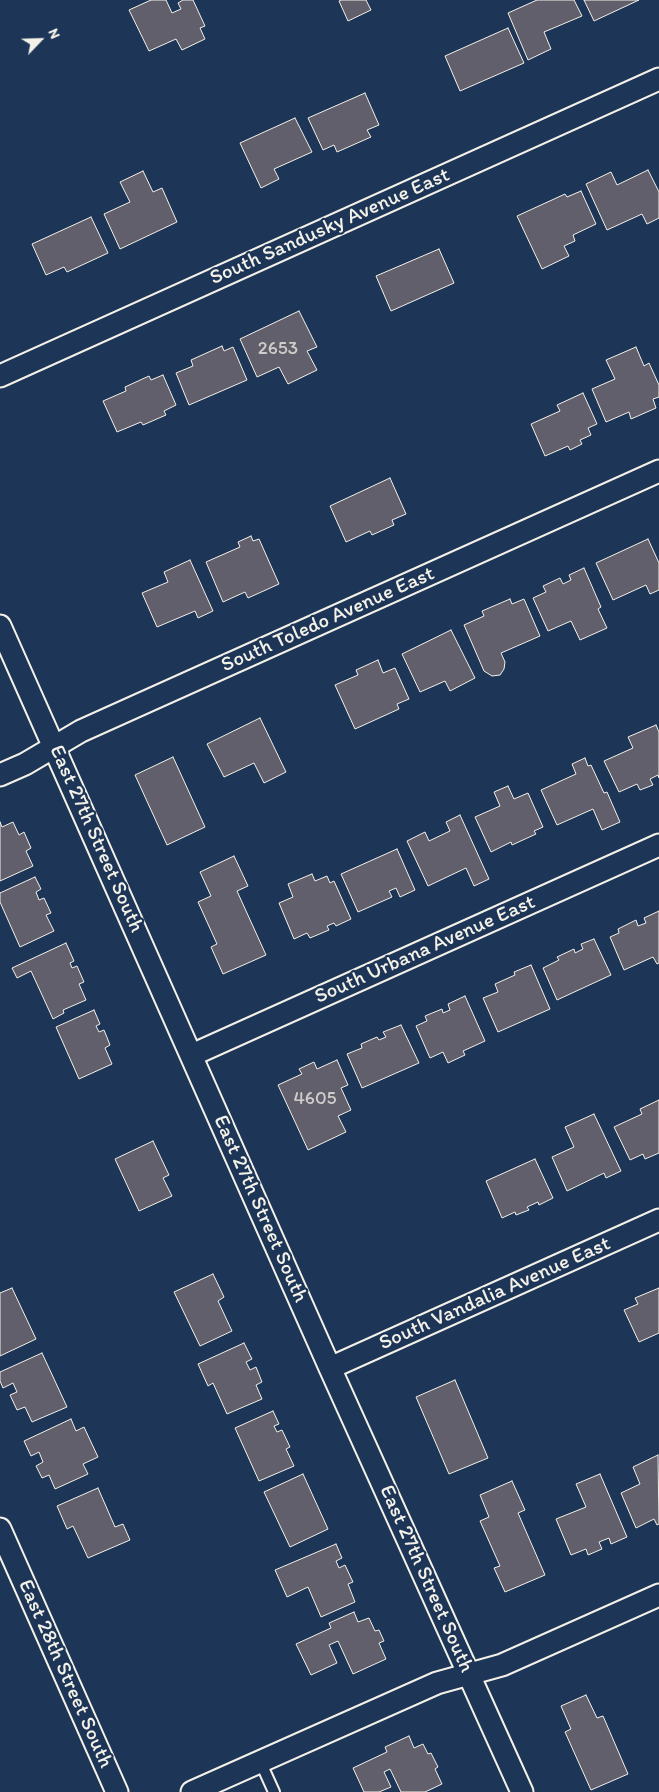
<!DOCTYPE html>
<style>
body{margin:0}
#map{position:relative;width:659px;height:1792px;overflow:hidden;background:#1d3557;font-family:Itim,sans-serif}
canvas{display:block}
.north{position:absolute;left:15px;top:15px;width:50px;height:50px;-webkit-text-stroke:4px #1d3557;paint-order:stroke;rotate:66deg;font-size:14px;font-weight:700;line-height:20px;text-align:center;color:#f4f1e8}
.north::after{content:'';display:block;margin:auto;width:18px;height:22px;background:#f4f1e8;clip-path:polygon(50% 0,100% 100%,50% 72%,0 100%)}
</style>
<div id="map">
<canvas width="659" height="1792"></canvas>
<div class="north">N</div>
</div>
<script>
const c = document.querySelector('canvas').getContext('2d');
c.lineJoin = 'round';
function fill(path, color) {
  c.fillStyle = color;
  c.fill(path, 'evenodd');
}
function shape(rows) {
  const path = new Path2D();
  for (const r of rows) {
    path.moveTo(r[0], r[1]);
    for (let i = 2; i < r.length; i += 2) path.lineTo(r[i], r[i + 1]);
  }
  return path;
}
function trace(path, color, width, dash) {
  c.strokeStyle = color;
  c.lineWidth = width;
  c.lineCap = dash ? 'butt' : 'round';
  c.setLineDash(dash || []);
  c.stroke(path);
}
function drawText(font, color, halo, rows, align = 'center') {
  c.font = font + ' Itim,sans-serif';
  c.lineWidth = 4.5;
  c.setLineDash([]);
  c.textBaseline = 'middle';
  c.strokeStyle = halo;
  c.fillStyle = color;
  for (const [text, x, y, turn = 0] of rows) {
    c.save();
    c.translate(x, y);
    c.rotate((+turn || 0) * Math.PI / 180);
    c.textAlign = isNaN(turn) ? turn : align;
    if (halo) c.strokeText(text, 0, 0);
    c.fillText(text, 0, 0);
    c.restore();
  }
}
const building = shape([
 [151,0,166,0,172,13,181,9,178,3,183,0,193,0,205,26,200,28,205,39,182,50,176,39,149,51,129,10,151,0],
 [341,0,366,0,371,10,348,21,339,1,341,0],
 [537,0,574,0,582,16,544,32,551,49,528,60,508,13,537,0],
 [584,0,639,0,594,21,584,0],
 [508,28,524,63,460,91,445,56,508,28],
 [365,93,379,125,367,130,371,137,337,152,334,145,323,150,308,118,365,93],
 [295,118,312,152,274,169,279,179,261,188,240,143,295,118],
 [648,170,659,192,659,218,647,224,642,214,607,230,586,184,611,172,617,185,648,170],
 [143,171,153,192,162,188,177,222,120,249,104,214,130,202,120,182,143,171],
 [581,191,596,224,573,235,575,241,564,246,569,256,542,269,517,216,565,194,567,197,581,191],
 [91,217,108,253,67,272,64,267,46,275,32,244,91,217],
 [439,249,454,283,391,311,376,276,439,249],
 [299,311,317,347,307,351,317,370,288,384,279,367,257,377,240,339,299,311],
 [222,346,224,351,233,347,247,380,189,405,176,373,193,366,191,360,222,346],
 [636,347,644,366,649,363,659,385,659,397,653,399,656,408,631,419,629,412,606,422,592,389,615,379,606,360,636,347],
 [163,375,176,405,164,411,166,415,143,425,141,422,117,432,103,401,126,391,125,387,149,376,151,380,163,375],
 [583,393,597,424,588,428,591,435,580,440,582,444,570,450,568,446,545,456,531,424,560,411,557,405,583,393],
 [390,478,406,514,392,520,394,525,372,535,370,531,346,542,330,506,390,478],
 [251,536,253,541,259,539,279,584,248,598,245,592,223,602,206,562,240,547,238,542,251,536],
 [648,539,659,563,659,590,650,594,646,585,613,600,596,563,648,539],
 [190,560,213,611,198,618,195,611,157,627,142,593,168,582,164,572,190,560],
 [584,568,601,607,598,609,607,628,580,640,571,621,548,631,533,598,546,592,543,586,560,578,563,584,571,580,569,575,584,568],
 [510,599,512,604,524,599,540,636,501,653,505,662,504,669,500,675,492,676,484,671,464,625,484,616,482,611,510,599],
 [451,630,475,678,450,691,445,681,420,692,402,654,451,630],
 [378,660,383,673,395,668,409,699,397,704,399,709,355,729,335,685,358,675,356,670,378,660],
 [260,718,286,772,264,783,254,763,224,777,207,744,260,718],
 [656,725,659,732,659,778,658,775,650,779,653,785,640,790,637,784,619,792,604,761,633,748,628,737,656,725],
 [173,757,205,827,167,845,135,775,173,757],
 [585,758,588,766,591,765,604,793,607,792,620,822,602,830,593,809,557,825,541,790,576,774,572,764,585,758],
 [508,786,514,799,528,793,543,827,534,831,536,834,512,845,511,842,491,852,475,817,500,806,494,792,508,786],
 [460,815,489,879,474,886,466,868,428,886,407,841,425,832,429,841,450,831,446,822,460,815],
 [0,822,2,827,13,822,19,835,24,832,31,848,26,851,33,866,0,881,0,822],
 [397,849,415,890,400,897,396,888,389,891,392,897,358,912,341,874,397,849],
 [234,856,248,886,237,891,266,955,223,974,211,947,217,944,198,902,211,896,200,872,234,856],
 [312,874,315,881,327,876,330,883,334,881,351,919,336,926,334,923,327,926,329,930,310,938,307,933,294,939,279,903,293,897,288,884,312,874],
 [35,877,41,889,36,892,39,900,44,898,51,913,46,915,54,931,20,947,0,902,0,893,35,877],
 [659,911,659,963,657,964,653,957,624,970,610,937,619,933,618,929,636,920,638,926,646,923,644,918,659,911],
 [594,939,611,975,557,1000,543,968,559,960,557,957,574,949,575,953,583,949,581,944,594,939],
 [66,943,74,961,70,963,72,968,77,966,84,982,79,984,86,1000,63,1010,64,1013,53,1019,31,971,17,978,12,968,66,943],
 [531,965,550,1009,498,1032,483,998,498,992,495,984,515,975,514,972,531,965],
 [465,996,485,1041,463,1051,465,1055,448,1063,443,1052,430,1058,416,1026,427,1021,425,1016,442,1009,443,1013,450,1010,448,1004,465,996],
 [94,1010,100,1024,96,1026,99,1032,104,1030,110,1045,105,1048,112,1064,79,1079,56,1027,94,1010],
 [401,1025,419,1063,362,1088,347,1054,362,1048,361,1044,377,1037,379,1040,386,1037,383,1032,401,1025],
 [337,1060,348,1085,341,1088,351,1110,338,1116,346,1132,308,1150,278,1085,302,1074,299,1069,314,1062,317,1069,337,1060],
 [659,1100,659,1153,645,1159,643,1154,630,1160,614,1127,642,1114,640,1109,659,1100],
 [594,1114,621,1171,606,1178,604,1173,567,1191,552,1157,574,1147,565,1127,594,1114],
 [153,1141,169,1175,163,1178,172,1196,139,1211,115,1159,153,1141],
 [535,1159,553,1198,539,1205,538,1202,527,1207,529,1210,516,1215,515,1212,502,1218,486,1181,535,1159],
 [213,1274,224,1297,218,1301,232,1331,200,1346,174,1292,213,1274],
 [12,1288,36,1339,0,1356,0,1293,12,1288],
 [659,1288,659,1333,639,1342,624,1310,638,1304,635,1298,659,1288],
 [244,1343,252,1359,246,1362,250,1370,256,1367,262,1382,256,1385,262,1399,227,1414,213,1383,208,1386,198,1364,244,1343],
 [42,1353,67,1407,32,1422,25,1407,17,1410,10,1395,17,1392,13,1383,3,1388,0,1381,0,1372,42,1353],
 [455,1380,488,1458,449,1474,416,1397,455,1380],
 [273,1411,279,1424,274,1426,277,1432,282,1430,290,1447,286,1449,294,1466,259,1481,235,1428,273,1411],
 [71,1419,76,1431,84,1427,98,1457,83,1464,88,1474,55,1489,49,1475,42,1478,36,1466,43,1462,39,1452,31,1456,24,1441,71,1419],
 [658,1455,659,1524,657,1525,654,1519,636,1528,621,1493,640,1484,633,1467,658,1455],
 [303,1474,328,1529,290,1547,264,1492,303,1474],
 [600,1474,627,1537,611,1544,609,1538,599,1542,602,1549,588,1555,586,1549,571,1555,556,1519,586,1507,576,1484,600,1474],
 [512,1481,525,1510,518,1513,545,1575,505,1592,494,1568,500,1566,480,1521,489,1517,480,1495,512,1481],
 [98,1488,115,1527,123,1524,130,1540,88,1558,73,1526,67,1529,57,1506,98,1488],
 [336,1544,342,1558,336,1561,339,1568,345,1565,353,1582,348,1584,355,1602,321,1617,308,1587,287,1597,275,1570,336,1544],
 [354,1612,358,1622,369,1618,375,1631,379,1630,384,1641,379,1643,386,1659,353,1674,338,1641,329,1645,337,1663,311,1675,296,1644,331,1628,329,1623,354,1612],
 [586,1695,597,1718,603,1716,628,1774,591,1790,565,1732,571,1729,561,1706,586,1695],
 [409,1736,414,1748,423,1744,428,1754,431,1753,438,1767,435,1769,442,1784,425,1792,401,1792,390,1769,384,1772,391,1787,379,1792,364,1792,353,1768,387,1752,385,1747,409,1736]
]);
const service = shape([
 [260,1761,274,1792]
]);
const minor = shape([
 [0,376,659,79],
 [0,626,330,1368,522,1792],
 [0,775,25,764,81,731,659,471],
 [192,1055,659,845],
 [330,1368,659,1220],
 [0,1529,117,1792],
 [192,1792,437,1683,502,1665,659,1595]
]);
const numberNames = [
 ["2653",278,349],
 ["4605",315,1099]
];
const streetNames = [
 ["South Sandusky Avenue East",330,227,-24],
 ["South Toledo Avenue East",328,620,-24],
 ["East 27th Street South",96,839,66],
 ["South Urbana Avenue East",425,950,-24],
 ["East 27th Street South",260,1209,66],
 ["South Vandalia Avenue East",495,1294,-24],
 ["East 27th Street South",426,1579,66],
 ["East 28th Street South",65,1674,66]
];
fill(building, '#615f6b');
trace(building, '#f4f1e8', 1);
trace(service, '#f4f1e8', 14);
trace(minor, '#f4f1e8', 25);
trace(service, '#1d3557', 10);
trace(minor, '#1d3557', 21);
drawText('19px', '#cfccc9', null, numberNames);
drawText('21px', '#f4f1e8', '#1d3557', streetNames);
</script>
